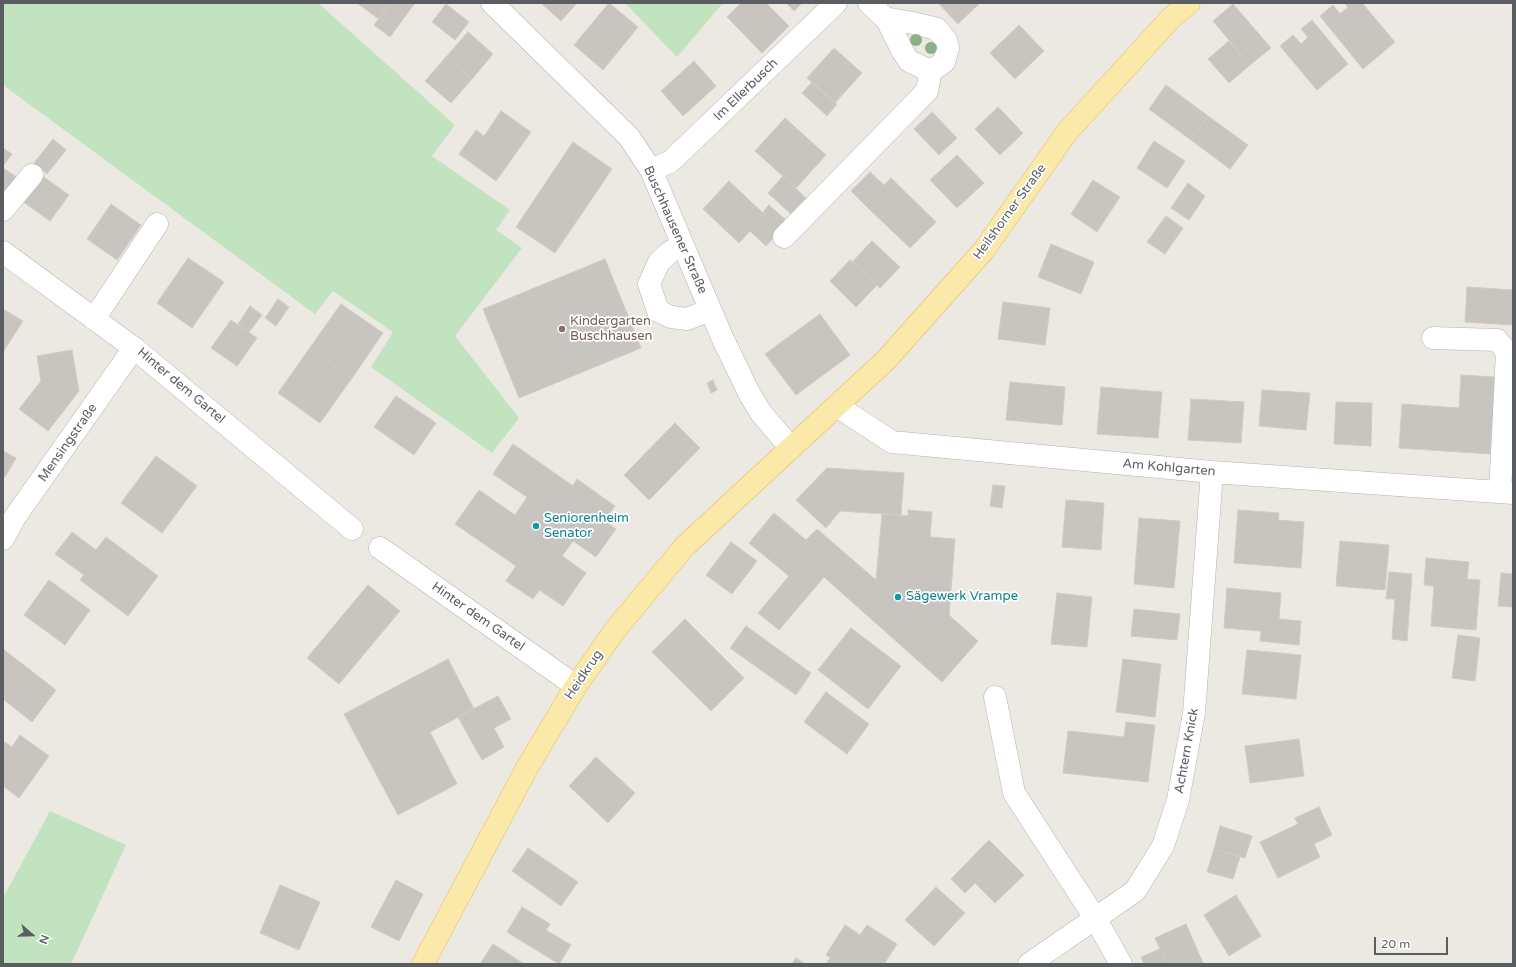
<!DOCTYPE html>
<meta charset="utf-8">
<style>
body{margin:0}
#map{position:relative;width:1516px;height:967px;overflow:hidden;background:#ece9e2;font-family:"Varela Round",sans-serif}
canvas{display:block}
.frame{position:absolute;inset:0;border:4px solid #5a5e62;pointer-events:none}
.north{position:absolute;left:12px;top:915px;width:40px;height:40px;-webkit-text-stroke:3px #fff;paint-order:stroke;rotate:110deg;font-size:11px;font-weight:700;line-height:16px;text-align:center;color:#5a5e62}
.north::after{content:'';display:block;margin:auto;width:14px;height:18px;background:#5a5e62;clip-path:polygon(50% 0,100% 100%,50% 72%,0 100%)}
.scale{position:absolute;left:1374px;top:937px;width:74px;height:18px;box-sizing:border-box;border:2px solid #5a5e62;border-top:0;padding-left:5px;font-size:12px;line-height:14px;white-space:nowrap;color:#5a5e62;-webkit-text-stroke:3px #fff;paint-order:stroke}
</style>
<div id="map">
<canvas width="1516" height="967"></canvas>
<div class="frame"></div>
<div class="north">N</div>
<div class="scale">20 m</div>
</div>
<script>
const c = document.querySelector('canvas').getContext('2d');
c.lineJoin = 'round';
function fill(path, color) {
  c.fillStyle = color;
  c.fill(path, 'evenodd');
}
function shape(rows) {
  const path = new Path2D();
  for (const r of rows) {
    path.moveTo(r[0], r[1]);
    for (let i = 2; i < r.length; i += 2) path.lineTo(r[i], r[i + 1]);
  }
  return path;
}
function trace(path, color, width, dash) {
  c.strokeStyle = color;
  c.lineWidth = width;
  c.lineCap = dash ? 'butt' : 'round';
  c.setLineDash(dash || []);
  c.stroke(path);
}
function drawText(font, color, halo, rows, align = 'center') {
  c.font = font + ' "Varela Round",sans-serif';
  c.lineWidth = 3.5;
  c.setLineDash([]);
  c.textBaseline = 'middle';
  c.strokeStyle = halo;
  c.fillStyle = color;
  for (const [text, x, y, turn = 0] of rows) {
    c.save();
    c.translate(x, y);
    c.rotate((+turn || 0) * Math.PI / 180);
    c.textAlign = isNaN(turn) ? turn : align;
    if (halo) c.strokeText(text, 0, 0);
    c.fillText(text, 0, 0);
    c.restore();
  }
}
const green = shape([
 [3,3,318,3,455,125,432,156,510,210,496,230,522,248,455,336,519,418,492,453,371,367,393,332,333,291,315,314,3,85],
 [625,3,723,3,677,57],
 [50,811,126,845,71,964,3,964,3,898]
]);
const building = shape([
 [357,3,391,3,379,19,357,3],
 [391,3,415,3,390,37,374,25,391,3],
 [541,3,577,3,561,21,541,3],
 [609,3,638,27,603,70,574,45,609,3],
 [741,3,766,3,789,26,762,53,727,17,741,3],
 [786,3,802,3,794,11,786,3],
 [938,3,980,3,958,24,938,3],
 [1344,3,1362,3,1395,42,1363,69,1320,16,1333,5,1340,14,1348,7,1344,3],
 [446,4,469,22,455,40,432,22,446,4],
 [1233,4,1271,48,1250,65,1213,21,1233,4],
 [1312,20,1348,64,1317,90,1280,46,1293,35,1301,44,1308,37,1301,29,1312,20],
 [1019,25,1044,51,1015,79,990,53,1019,25],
 [468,32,493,54,472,79,446,57,468,32],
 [1229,41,1250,65,1229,83,1208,59,1229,41],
 [834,48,862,73,835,103,807,78,834,48],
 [446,57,472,79,451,103,425,81,446,57],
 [694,61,716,86,683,116,661,91,694,61],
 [812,82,837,104,827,116,802,93,812,82],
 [1166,85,1208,116,1191,140,1149,109,1166,85],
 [998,107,1023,133,1000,155,975,129,998,107],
 [501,111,531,132,496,181,459,154,476,130,484,136,501,111],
 [932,112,957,138,939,155,914,129,932,112],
 [1208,116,1248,145,1230,169,1191,140,1208,116],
 [785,118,826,155,796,188,755,151,785,118],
 [53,139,66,150,47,174,34,163,53,139],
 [1154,141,1185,161,1167,188,1137,168,1154,141],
 [573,142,612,169,555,253,516,227,573,142],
 [3,148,12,154,3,166,3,148],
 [957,155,984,183,957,208,930,180,957,155],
 [3,168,18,178,3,194,3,168],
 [870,172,884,185,865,205,851,191,870,172],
 [41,175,69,195,50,221,22,201,41,175],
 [783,176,806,198,791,214,768,193,783,176],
 [891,178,936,222,910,248,865,205,891,178],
 [1093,180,1120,197,1097,232,1071,214,1093,180],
 [729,181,765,215,739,243,703,209,729,181],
 [1188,183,1205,196,1189,220,1171,208,1188,183],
 [111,204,141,225,117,260,87,239,111,204],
 [769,205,788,222,766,246,750,231,765,215,763,212,769,205],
 [1166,216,1183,228,1165,254,1147,242,1166,216],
 [872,241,900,267,880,288,852,262,872,241],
 [1051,244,1094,262,1081,294,1038,277,1051,244],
 [188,258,224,282,192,328,157,303,188,258],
 [605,259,641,348,519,398,483,309,605,259],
 [850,260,877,285,856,307,830,281,850,260],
 [1467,287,1513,290,1513,325,1465,322,1467,287],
 [278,299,289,307,276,326,265,318,278,299],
 [1003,302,1050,308,1045,345,998,339,1003,302],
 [341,304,383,333,352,378,309,349,341,304],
 [250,306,262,315,249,332,238,324,250,306],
 [3,309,23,321,3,352,3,309],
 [820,314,850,355,796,395,765,354,820,314],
 [231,320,257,338,237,366,211,348,231,320],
 [309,349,352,378,320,423,278,393,309,349],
 [72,350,79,391,48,431,19,409,41,381,37,356,72,350],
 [1461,375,1495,377,1490,454,1399,448,1402,404,1459,408,1461,375],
 [713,380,717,390,711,393,707,383,713,380],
 [1010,382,1065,387,1062,425,1006,420,1010,382],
 [1101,387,1162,392,1158,438,1097,434,1101,387],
 [1262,390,1310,393,1306,430,1259,426,1262,390],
 [396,396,436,423,414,455,374,427,396,396],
 [1191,399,1244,402,1241,443,1188,440,1191,399],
 [1336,402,1372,403,1371,446,1334,444,1336,402],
 [675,423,700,448,649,500,624,475,675,423],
 [513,444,573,486,577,479,615,506,604,521,616,529,596,557,573,541,562,556,586,573,563,606,539,590,533,599,506,581,516,566,455,524,479,490,515,515,527,497,493,474,513,444],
 [3,451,16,458,5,477,3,476,3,451],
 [156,456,197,486,162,533,121,503,156,456],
 [827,468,904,473,901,515,840,511,826,528,796,500,827,468],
 [993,485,1005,486,1002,508,990,506,993,485],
 [1066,500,1104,503,1101,550,1062,547,1066,500],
 [908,510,932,512,930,537,955,539,949,615,978,641,942,682,824,577,779,630,758,613,789,576,749,543,774,513,806,540,817,529,876,580,882,514,908,516,908,510],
 [1238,510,1279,513,1278,520,1304,522,1301,568,1234,563,1238,510],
 [1139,518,1180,521,1174,588,1134,584,1139,518],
 [72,532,96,550,106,537,158,576,128,616,80,580,84,575,55,554,72,532],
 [1340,541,1389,545,1385,590,1336,586,1340,541],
 [731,542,757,561,732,594,706,575,731,542],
 [1426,558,1469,562,1467,579,1480,580,1476,630,1431,626,1434,586,1424,585,1426,558],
 [1389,572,1412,574,1407,641,1392,639,1395,599,1386,599,1389,572],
 [1501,573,1513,574,1513,607,1498,606,1501,573],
 [49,580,90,610,65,645,24,615,49,580],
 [368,585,400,611,339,684,307,658,368,585],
 [1227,588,1281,593,1279,619,1301,621,1299,645,1260,641,1261,631,1224,628,1227,588],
 [1057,593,1092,597,1087,647,1051,644,1057,593],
 [1134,609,1180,614,1177,640,1131,636,1134,609],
 [685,619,744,678,711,711,652,652,685,619],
 [746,626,811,673,796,695,730,648,746,626],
 [851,628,901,666,868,709,818,670,851,628],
 [1458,635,1480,638,1475,681,1452,678,1458,635],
 [3,649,56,690,32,722,3,699,3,649],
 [1247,650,1301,655,1296,699,1242,694,1247,650],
 [448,659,474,709,430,732,457,784,398,815,344,714,448,659],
 [1123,659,1161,664,1155,717,1116,712,1123,659],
 [826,692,869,724,847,754,804,722,826,692],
 [498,696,511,719,494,728,504,747,482,760,458,717,498,696],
 [1126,722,1155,725,1148,782,1063,773,1068,731,1124,737,1126,722],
 [20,735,49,756,19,798,3,786,3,741,12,747,20,735],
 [1299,739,1304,776,1250,783,1245,746,1299,739],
 [596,757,635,793,608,823,569,786,596,757],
 [1319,807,1332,835,1314,844,1320,857,1278,878,1260,842,1298,824,1295,818,1319,807],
 [1220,826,1252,836,1245,858,1214,849,1220,826],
 [989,840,1024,875,995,903,975,883,965,893,951,879,989,840],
 [528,848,578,882,561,906,512,871,528,848],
 [1214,849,1240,857,1233,879,1207,872,1214,849],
 [396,880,423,894,399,941,371,927,396,880],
 [280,885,320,902,299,950,260,933,280,885],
 [936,887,965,913,934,946,905,920,936,887],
 [1236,895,1261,936,1229,956,1204,915,1236,895],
 [522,907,550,924,546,930,571,945,559,964,507,932,522,907],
 [1186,924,1203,963,1167,964,1155,938,1186,924],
 [845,925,860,935,867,925,897,944,884,964,840,964,826,955,845,925],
 [493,944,524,964,480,964,493,944],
 [1160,949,1167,964,1144,964,1141,957,1160,949],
 [796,958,805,964,792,964,796,958],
 [830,958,840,964,826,964,830,958]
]);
const minor = shape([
 [492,3,629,137,651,170,722,337,749,393,761,413,791,448],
 [869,3,887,20,903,52,909,61,926,69,934,69,944,62,948,48,946,40,937,29,913,23,890,19,887,20],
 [651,170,670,162,836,3],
 [3,210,32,175],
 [784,237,927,91,931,69],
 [682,245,670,252,659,262,649,284,658,311,671,317,687,319,710,310],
 [3,252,134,348,352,529],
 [94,319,157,224],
 [1433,338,1497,340,1507,352,1500,492],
 [837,406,892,442,1212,472,1513,493],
 [3,539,15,517,134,348],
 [380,548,576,686],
 [995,697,1014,793,1095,918,1121,964],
 [1029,964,1135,891,1163,846,1178,800,1194,713,1212,472]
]);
const major = shape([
 [423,964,528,766,576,686,615,630,685,546,886,360,984,250,1067,132,1171,18,1189,3]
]);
const trees = [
 [916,40],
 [931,48]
];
const markers = [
 [562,329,4,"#8d6e63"],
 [536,526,4,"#0f9aa8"],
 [898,597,4,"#0f9aa8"]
];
const streetNames = [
 ["Im Ellerbusch",746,90,-44],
 ["Heilshorner Straße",1010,212,-54],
 ["Buschhausener Straße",675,230,66],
 ["Hinter dem Gartel",181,386,40],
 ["Mensingstraße",68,443,-55],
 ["Am Kohlgarten",1169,468,5],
 ["Hinter dem Gartel",478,617,35],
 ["Heidkrug",584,675,-56],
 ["Achtern Knick",1187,751,-80]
];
const educationNames = [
 ["Kindergarten",570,322],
 ["Buschhausen",570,337]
];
const cultureNames = [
 ["Seniorenheim",544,519],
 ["Senator",544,534],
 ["Sägewerk Vrampe",906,597]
];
fill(green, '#c1e3bf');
fill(building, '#c8c4bf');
trace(building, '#d1cbc1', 1);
trace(minor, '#afb3b7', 23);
trace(major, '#e9bb5e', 23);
trace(minor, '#fff', 22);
trace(major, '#fae9a9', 22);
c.fillStyle = '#8ab085';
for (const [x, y] of trees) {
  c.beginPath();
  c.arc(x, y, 6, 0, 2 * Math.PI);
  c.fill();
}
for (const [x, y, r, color] of markers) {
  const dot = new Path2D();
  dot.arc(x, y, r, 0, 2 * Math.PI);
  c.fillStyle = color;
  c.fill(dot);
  trace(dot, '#fff', 1.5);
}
drawText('13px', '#5a5e62', '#fff', streetNames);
drawText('13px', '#785e54', '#fff', educationNames, 'left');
drawText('13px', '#0d838f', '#fff', cultureNames, 'left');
</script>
